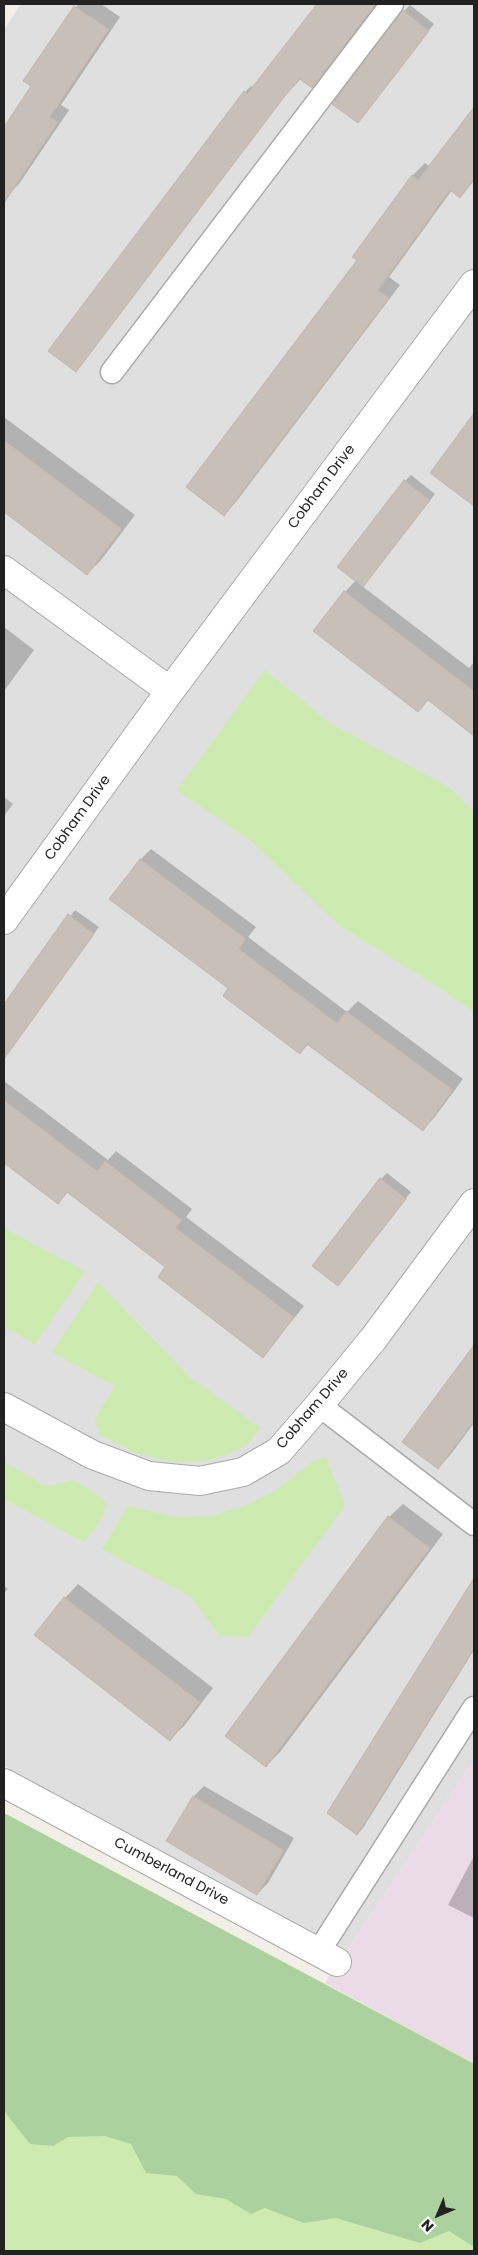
<!DOCTYPE html>
<style>
body{margin:0}
#map{position:relative;width:478px;height:2255px;overflow:hidden;background:#f2efe9;font-family:Poppins,sans-serif}
canvas{display:block}
.frame{position:absolute;inset:0;border:5px solid #222;pointer-events:none}
.north{position:absolute;left:413px;top:2190px;width:50px;height:50px;-webkit-text-stroke:4px #fff;paint-order:stroke;rotate:225deg;font-size:14px;font-weight:700;line-height:20px;text-align:center;color:#222}
.north::after{content:'';display:block;margin:auto;width:18px;height:22px;background:#222;clip-path:polygon(50% 0,100% 100%,50% 72%,0 100%)}
</style>
<div id="map">
<canvas width="478" height="2255"></canvas>
<div class="frame"></div>
<div class="north">N</div>
</div>
<script>
const c = document.querySelector('canvas').getContext('2d');
c.lineJoin = 'round';
function fill(path, color) {
  c.fillStyle = color;
  c.fill(path, 'evenodd');
}
function shape(rows) {
  const path = new Path2D();
  for (const r of rows) {
    path.moveTo(r[0], r[1]);
    for (let i = 2; i < r.length; i += 2) path.lineTo(r[i], r[i + 1]);
  }
  return path;
}
function trace(path, color, width, dash) {
  c.strokeStyle = color;
  c.lineWidth = width;
  c.lineCap = dash ? 'butt' : 'round';
  c.setLineDash(dash || []);
  c.stroke(path);
}
function drawText(font, color, halo, rows, align = 'center') {
  c.font = font + ' Poppins,sans-serif';
  c.lineWidth = 4.5;
  c.setLineDash([]);
  c.textBaseline = 'middle';
  c.strokeStyle = halo;
  c.fillStyle = color;
  for (const [text, x, y, turn = 0] of rows) {
    c.save();
    c.translate(x, y);
    c.rotate((+turn || 0) * Math.PI / 180);
    c.textAlign = isNaN(turn) ? turn : align;
    if (halo) c.strokeText(text, 0, 0);
    c.fillText(text, 0, 0);
    c.restore();
  }
}
const residential = shape([
 [21,4,474,4,474,1759,347,1950,4,1766,4,30]
]);
const industrial = shape([
 [474,1759,474,2063,325,1983]
]);
const grass = shape([
 [265,670,330,723,449,787,474,812,474,1013,440,988,340,926,251,841,177,790],
 [4,1228,85,1271,35,1344,4,1327],
 [98,1282,190,1377,261,1428,245,1446,226,1455,204,1461,172,1462,136,1453,100,1435,95,1419,115,1386,52,1352],
 [326,1457,345,1506,248,1637,220,1636,191,1597,102,1549,128,1506,176,1517,212,1516,244,1506,275,1491,313,1461],
 [4,1462,46,1486,73,1480,95,1493,107,1504,101,1520,84,1542,4,1499],
 [4,1813,474,2063,474,2251,4,2251]
]);
const forest = shape([
 [4,1813,474,2064,474,2247,449,2231,420,2243,336,2218,304,2223,265,2208,251,2214,226,2199,196,2194,177,2176,146,2173,131,2144,105,2136,68,2137,53,2146,30,2144,4,2111]
]);
const shadow = shape([
 [78,4,101,4,120,17,61,105,69,110,19,184,7,196,4,195,4,129,33,86],
 [319,4,376,4,317,81,300,78,289,90,76,370,245,92,251,86,253,88],
 [410,5,434,24,358,122,404,11],
 [474,109,474,181,460,196,452,190,389,277,400,285,236,502,224,514,359,260,412,176,425,163,430,167],
 [4,417,135,515,101,560,87,574,4,511],
 [471,423,474,425,474,505,431,473],
 [411,475,435,494,362,586,469,668,474,662,474,734,429,699,418,711,345,592,356,580,405,481],
 [4,627,34,650,4,691],
 [4,797,13,804,4,816],
 [151,849,256,927,248,937,347,1012,358,1001,463,1079,434,1118,423,1129,309,1044,300,1052,230,988,140,860],
 [75,910,99,927,11,1047,4,1042,4,1006],
 [4,1081,108,1160,116,1151,192,1209,186,1217,304,1306,263,1356,167,1267,68,1192,58,1202,4,1161],
 [387,1173,411,1192,338,1284,381,1179],
 [474,1348,474,1423,451,1454,438,1468,403,1442],
 [403,1504,443,1534,280,1752,266,1766,389,1517],
 [474,1581,474,1650,363,1828,357,1834,329,1813],
 [78,1584,213,1688,184,1726,170,1739,65,1598],
 [4,1586,8,1589,4,1593],
 [204,1786,294,1838,268,1883,257,1894,194,1796],
 [474,1856,474,1918,448,1905]
]);
const building = shape([
 [317,4,376,4,312,88,300,79,284,97,76,372,48,351,244,91,247,94,317,4],
 [74,6,109,29,50,117,58,122,4,203,4,127,31,86,23,81,74,6],
 [403,10,429,31,358,123,332,104,403,10],
 [474,107,474,179,460,198,450,190,378,290,389,298,224,516,186,487,357,260,352,257,412,175,418,180,474,107],
 [474,413,474,506,430,473,474,413],
 [4,440,122,529,87,575,4,512,4,440],
 [404,480,430,500,363,587,337,567,404,480],
 [344,591,474,691,474,736,428,700,418,712,313,631,344,591],
 [140,859,246,939,239,949,337,1023,346,1011,453,1090,423,1131,307,1044,300,1054,223,996,228,988,109,899,140,859],
 [68,914,94,934,4,1059,4,1004,68,914],
 [4,1100,97,1171,105,1161,182,1220,176,1228,294,1317,263,1358,158,1277,165,1267,67,1192,58,1204,4,1163,4,1100],
 [380,1178,406,1199,338,1286,312,1266,380,1178],
 [474,1345,474,1421,438,1469,402,1442,474,1345],
 [388,1516,430,1548,266,1767,225,1736,388,1516],
 [474,1578,474,1649,357,1835,327,1813,474,1578],
 [64,1597,200,1702,170,1741,34,1635,64,1597],
 [193,1796,284,1850,257,1895,166,1841,193,1796]
]);
const service = shape([
 [112,372,392,4],
 [319,1405,474,1524],
 [319,1951,474,1708]
]);
const minor = shape([
 [4,570,170,691],
 [4,920,170,691,474,284],
 [4,1407,93,1455,149,1476,200,1481,243,1472,279,1451,319,1405,374,1338,474,1203],
 [4,1783,337,1962]
]);
const streetNames = [
 ["Cobham Drive",322,487,-53],
 ["Cobham Drive",78,818,-54],
 ["Cobham Drive",313,1409,-49],
 ["Cumberland Drive",171,1872,28]
];
fill(residential, '#e0dfdf');
fill(industrial, '#ebdbe8');
fill(grass, '#cdebb0');
fill(forest, '#add19e');
fill(shadow, '#0003');
fill(building, '#c7bfb8');
trace(building, '#c4b6ab', 1);
trace(service, '#a9a9a9', 25);
trace(minor, '#a9a9a9', 30);
trace(service, '#fff', 22);
trace(minor, '#fff', 28);
drawText('14px', '#222', '#fff', streetNames);
</script>
